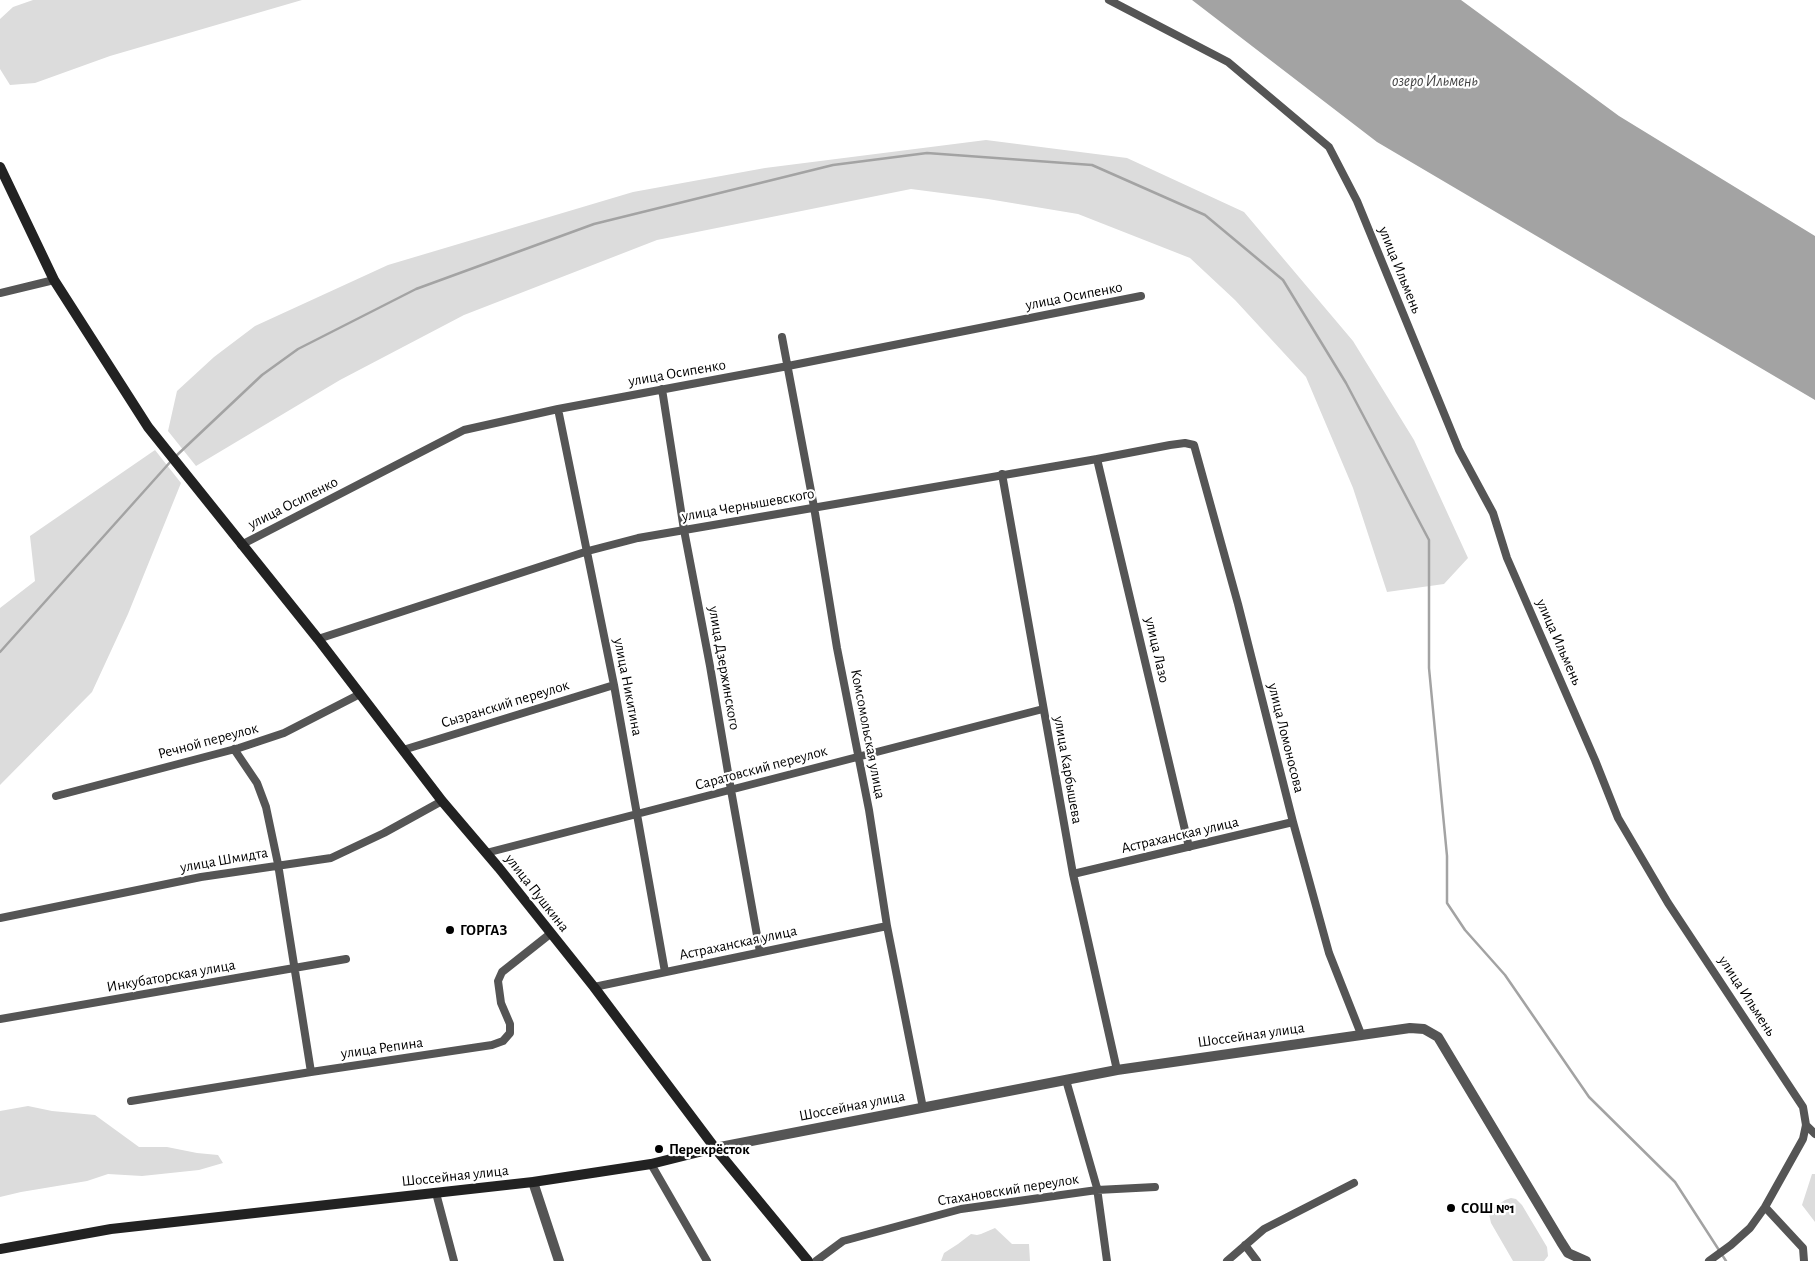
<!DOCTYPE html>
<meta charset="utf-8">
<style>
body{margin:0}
canvas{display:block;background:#fff}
</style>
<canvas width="1815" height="1261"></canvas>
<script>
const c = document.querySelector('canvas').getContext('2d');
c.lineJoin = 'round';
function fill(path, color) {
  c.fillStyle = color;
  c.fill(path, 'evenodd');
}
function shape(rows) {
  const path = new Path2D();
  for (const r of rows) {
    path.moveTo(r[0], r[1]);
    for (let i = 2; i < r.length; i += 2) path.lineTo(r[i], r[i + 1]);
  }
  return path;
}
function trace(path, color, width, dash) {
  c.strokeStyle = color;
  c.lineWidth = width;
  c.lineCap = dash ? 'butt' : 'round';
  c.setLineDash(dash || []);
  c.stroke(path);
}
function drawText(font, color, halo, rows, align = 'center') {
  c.font = font + ' "Alegreya Sans",sans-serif';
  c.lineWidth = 4.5;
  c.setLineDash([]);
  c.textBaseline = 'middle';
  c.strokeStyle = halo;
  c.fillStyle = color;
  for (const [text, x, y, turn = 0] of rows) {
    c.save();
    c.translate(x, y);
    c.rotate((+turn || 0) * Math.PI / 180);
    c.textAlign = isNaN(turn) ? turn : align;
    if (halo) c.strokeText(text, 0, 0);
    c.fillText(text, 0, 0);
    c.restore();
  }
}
const green = shape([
 [33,0,302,0,110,56,35,83,10,85,0,69,0,19,13,7],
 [986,140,1127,158,1244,212,1353,341,1414,440,1468,558,1444,584,1387,592,1353,488,1306,377,1235,300,1190,258,1078,214,988,199,911,189,657,240,464,315,340,380,196,466,168,431,177,391,214,357,255,326,388,265,633,192,765,168],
 [155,450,181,483,128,614,92,692,0,785,0,608,35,581,30,536],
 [28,1106,52,1111,95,1115,139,1147,167,1147,197,1153,218,1155,223,1163,199,1170,142,1176,108,1174,87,1181,21,1192,0,1197,0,1111],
 [1812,1174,1815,1174,1815,1222,1802,1205],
 [1511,1198,1516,1199,1522,1205,1547,1247,1548,1256,1544,1261,1513,1261,1491,1223,1489,1214,1490,1210,1505,1200],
 [995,1228,1012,1244,1029,1244,1030,1261,941,1261,944,1253,958,1244,971,1234,977,1235,981,1234]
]);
const water = shape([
 [1192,0,1461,0,1619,116,1815,236,1815,400,1377,142]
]);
const stream = shape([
 [176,456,262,375,298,349,416,289,594,224,833,165,927,153,1092,165,1205,215,1283,280,1346,383,1429,540,1429,668,1447,856,1447,903,1465,930,1505,975,1589,1097,1675,1182,1726,1261],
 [0,652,172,460]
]);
const minor = shape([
 [1109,0,1228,62,1329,147,1357,201,1459,450,1493,513,1507,558,1595,760,1618,818,1668,903,1803,1107,1806,1125,1803,1139,1765,1207,1750,1228,1731,1245,1709,1261],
 [0,293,54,280],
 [782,337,814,507,837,648,869,810,887,926,923,1108],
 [662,389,684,530,710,666,731,790,760,952],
 [558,409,614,685,665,972],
 [1097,459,1189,847],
 [1002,474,1073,874,1117,1070],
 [241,545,464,430,558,409,788,366,1141,296],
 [318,639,588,551,638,538,1097,459,1170,445,1185,443,1194,445,1238,604,1293,822,1329,953,1361,1034],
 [234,749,257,783,266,807,278,864,311,1072],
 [403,750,614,685],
 [56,796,239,748,284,733,360,694],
 [486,853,1043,709],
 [1073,874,1293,822],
 [0,918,201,877,331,858,384,833,442,801],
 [594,987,887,926],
 [0,1019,346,959],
 [1066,1080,1097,1188,1107,1261],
 [131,1101,311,1072,492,1045,503,1041,510,1033,510,1024,501,1003,498,981,502,972,550,934],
 [1806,1125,1815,1134],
 [651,1164,707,1261],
 [436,1193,454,1261],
 [1765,1207,1803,1248,1804,1261],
 [1245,1245,1257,1261],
 [816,1261,843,1241,961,1209,1097,1190,1155,1187],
 [1227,1261,1264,1229,1354,1183]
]);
const tertiary = shape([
 [715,1148,1117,1070,1410,1028,1424,1029,1438,1037,1561,1242,1568,1253,1586,1261],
 [533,1182,559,1261]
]);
const secondary = shape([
 [0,167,54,280,148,427,318,639,442,801,499,868,594,987,715,1148,808,1261],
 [0,1249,111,1229,533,1182,651,1164,715,1148]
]);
const markers = [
 [450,930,5,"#000"],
 [659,1149,5,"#000"],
 [1451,1208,5,"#000"]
];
const streetNames = [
 ["улица Ильмень",1400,270,68],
 ["улица Осипенко",1074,296,-11],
 ["улица Осипенко",677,373,-10],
 ["улица Осипенко",293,503,-27],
 ["улица Чернышевского",748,505,-10],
 ["улица Ильмень",1559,642,66],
 ["улица Лазо",1157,650,77],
 ["улица Дзержинского",724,668,80],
 ["улица Никитина",628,687,79],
 ["Сызранский переулок",505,704,-17],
 ["Комсомольская улица",868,734,79],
 ["улица Ломоносова",1286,738,76],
 ["Речной переулок",208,741,-15],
 ["Саратовский переулок",761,768,-15],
 ["улица Карбышева",1068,770,80],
 ["Астраханская улица",1180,835,-13],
 ["улица Шмидта",224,860,-10],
 ["улица Пушкина",537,893,52],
 ["Астраханская улица",738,943,-12],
 ["Инкубаторская улица",171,976,-10],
 ["улица Ильмень",1747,996,57],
 ["Шоссейная улица",1251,1035,-8],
 ["улица Репина",382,1048,-8],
 ["Шоссейная улица",852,1106,-11],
 ["Шоссейная улица",455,1176,-6],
 ["Стахановский переулок",1008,1190,-9]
];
const poiNames = [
 ["ГОРГАЗ",460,930],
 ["Перекрёсток",669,1149],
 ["СОШ №1",1461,1208]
];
const waterNames = [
 ["озеро Ильмень",1435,81]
];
fill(green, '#dcdcdc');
fill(water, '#a3a3a3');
trace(stream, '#a3a3a3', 2.5);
trace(minor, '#555', 8);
trace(tertiary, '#555', 10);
trace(secondary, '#222', 10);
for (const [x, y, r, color] of markers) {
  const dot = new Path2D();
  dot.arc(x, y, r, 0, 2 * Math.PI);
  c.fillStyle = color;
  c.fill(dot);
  trace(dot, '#fff', 2);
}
drawText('15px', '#000', '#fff', streetNames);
drawText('bold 15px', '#000', '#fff', poiNames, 'left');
drawText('italic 16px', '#444', '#fff', waterNames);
</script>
